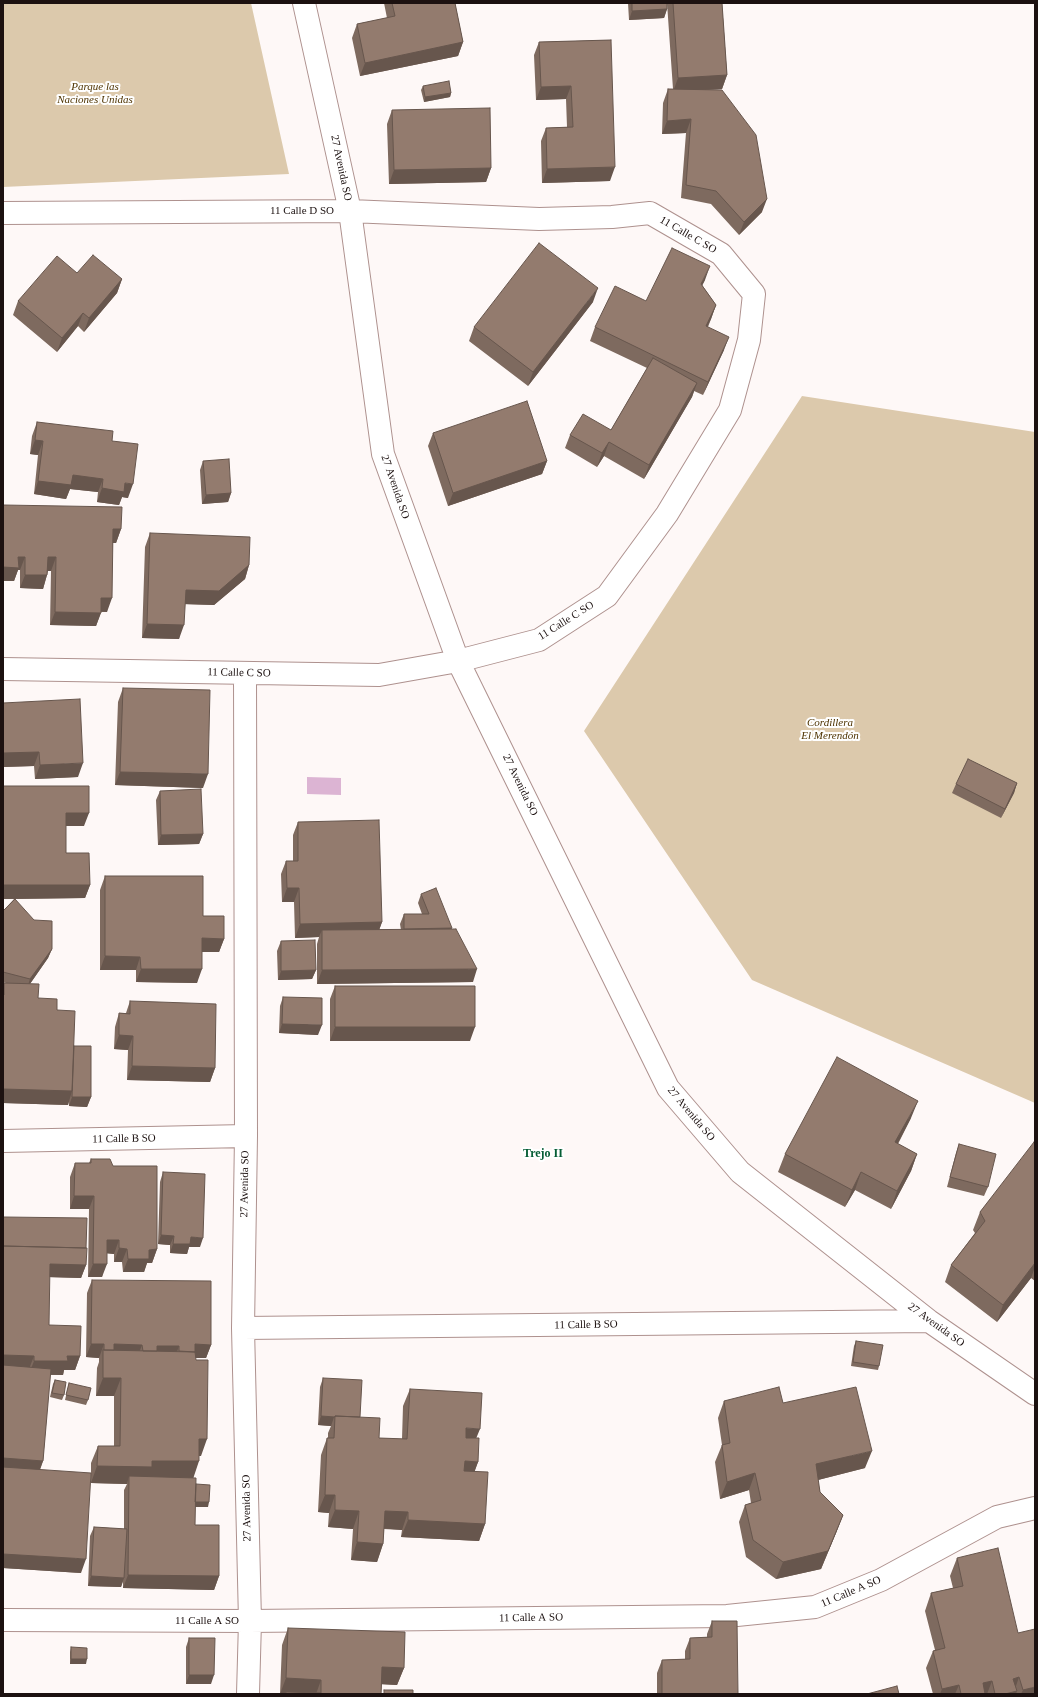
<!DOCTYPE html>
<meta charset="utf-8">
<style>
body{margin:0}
#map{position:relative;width:1038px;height:1697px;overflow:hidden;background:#fef8f7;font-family:"Times New Roman",serif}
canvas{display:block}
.frame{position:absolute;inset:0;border:4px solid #1c1110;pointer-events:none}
</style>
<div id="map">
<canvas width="1038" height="1697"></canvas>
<div class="frame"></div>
</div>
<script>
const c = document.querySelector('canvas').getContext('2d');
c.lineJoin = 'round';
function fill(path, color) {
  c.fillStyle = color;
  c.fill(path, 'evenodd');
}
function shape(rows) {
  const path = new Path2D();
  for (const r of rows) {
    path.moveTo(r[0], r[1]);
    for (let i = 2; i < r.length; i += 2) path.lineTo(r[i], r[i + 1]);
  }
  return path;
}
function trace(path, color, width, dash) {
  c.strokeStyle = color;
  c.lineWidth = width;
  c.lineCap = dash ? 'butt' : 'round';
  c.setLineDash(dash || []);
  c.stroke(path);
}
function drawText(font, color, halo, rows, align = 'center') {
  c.font = font + ' "Times New Roman",serif';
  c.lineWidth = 4;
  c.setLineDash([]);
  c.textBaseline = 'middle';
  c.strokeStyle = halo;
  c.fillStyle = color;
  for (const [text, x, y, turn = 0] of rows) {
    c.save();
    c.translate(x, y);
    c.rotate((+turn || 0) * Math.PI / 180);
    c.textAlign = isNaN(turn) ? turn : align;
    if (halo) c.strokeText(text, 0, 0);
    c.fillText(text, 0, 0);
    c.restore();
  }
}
const green = shape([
 [3,3,251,3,289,174,3,187],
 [802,396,1035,432,1035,1103,752,980,584,731]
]);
const water = shape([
 [307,777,341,778,341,795,307,794]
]);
const street = shape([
 [304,3,350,211,383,454,458,661,668,1088,740,1172,929,1321,1035,1394],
 [3,213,350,211,539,219,612,217,650,213,721,254,754,294,749,340,730,410,667,514,607,596,539,640,458,661,379,675,3,669],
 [245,674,246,1136,243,1328,250,1621,248,1694],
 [3,1141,246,1136],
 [243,1328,929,1321],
 [3,1620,250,1621,727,1616,815,1607,881,1580,997,1517,1035,1508]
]);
const wall = shape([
 [384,3,455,3,463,42,458,56,360,76,352,38,357,24,387,18],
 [628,3,667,3,667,9,664,18,629,20],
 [667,3,722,3,727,75,722,89,704,90,762,212,739,235,711,204,681,198,686,133,662,134,663,103,668,89,673,89],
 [611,40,610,181,542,183,541,141,546,128,567,127,566,99,536,100,534,55,539,42],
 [423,86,451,93,450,97,424,102,421,90],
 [392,110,491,168,486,182,389,184,387,124],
 [77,273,122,279,117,293,84,332,78,326,57,352,13,315,18,301],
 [705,280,702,285,716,305,711,319,708,327,724,350,703,395,694,391,692,397,644,479,604,456,597,467,565,448,570,435,611,430,647,368,590,341,595,327,646,301],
 [593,302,528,386,469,341,474,327],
 [37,422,112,441,128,498,122,497,119,505,97,502,98,492,70,489,66,499,34,494,38,455,30,454,32,436],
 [433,433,547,461,542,474,448,506,428,446],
 [203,461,231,493,228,502,202,504,200,470],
 [3,505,121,529,116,543,113,543,107,612,101,612,96,626,50,625,51,571,48,571,43,589,20,588,20,570,18,570,14,581,3,581],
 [150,533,249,565,245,579,214,605,185,604,179,639,142,638,145,547],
 [123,688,203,788,115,785,118,702],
 [3,703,78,777,35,779,34,766,3,767],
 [1017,783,1014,793,1001,818,952,793,956,784],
 [3,786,84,826,66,826,66,853,90,885,85,898,15,899,52,949,48,958,30,984,38,998,57,1010,74,1046,91,1097,87,1107,69,1106,69,1101,68,1105,3,1103,3,986,4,983,6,983,3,982,3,911,14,899,3,899],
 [160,791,203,834,199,844,158,845,156,800],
 [298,822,382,922,379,930,401,930,400,924,404,914,422,914,418,903,421,894,451,929,473,982,317,984,317,944,319,937,295,938,294,902,282,902,281,874,286,861,293,861,293,835],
 [105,876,203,916,224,939,219,952,202,952,197,983,136,982,136,970,100,970,100,890],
 [281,941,316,970,312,979,278,980,277,951],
 [335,986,470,1041,330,1041,330,999],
 [283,997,318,1035,279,1033,280,1006],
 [130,1001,215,1068,210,1082,127,1080,128,1050,114,1049,115,1027,119,1013,126,1013],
 [911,1118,898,1144,917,1154,911,1171,891,1209,855,1190,845,1207,778,1172,785,1154],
 [1035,1143,1035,1281,1031,1278,997,1322,945,1282,951,1265,975,1233,973,1230,980,1212],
 [959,1144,988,1187,984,1196,947,1187,956,1153],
 [91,1159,113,1166,157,1249,152,1263,147,1263,144,1272,123,1272,122,1262,114,1262,114,1254,107,1253,102,1277,88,1277,89,1209,70,1209,70,1177,75,1163,89,1163],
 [163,1172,200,1247,189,1247,187,1254,170,1253,170,1245,158,1244,160,1182],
 [3,1217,86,1265,81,1278,49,1277,49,1325,80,1356,75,1370,64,1370,63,1375,50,1375,43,1461,40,1470,81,1573,3,1568],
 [92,1280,211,1345,206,1358,195,1358,201,1456,199,1456,193,1477,195,1486,208,1507,195,1507,195,1525,219,1576,214,1590,123,1588,123,1581,121,1587,88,1586,90,1536,94,1527,124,1529,124,1490,127,1484,91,1483,91,1463,98,1446,114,1446,114,1396,96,1396,97,1368,99,1362,99,1358,86,1357,87,1293],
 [856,1341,879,1366,878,1370,851,1366,854,1346],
 [323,1378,379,1438,402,1439,403,1406,410,1389,476,1438,478,1462,474,1472,485,1524,479,1541,401,1537,402,1530,384,1529,383,1544,377,1562,351,1560,353,1529,328,1527,329,1513,318,1512,321,1455,327,1438,328,1438,328,1433,331,1426,318,1425,320,1387],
 [55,1380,64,1395,62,1400,50,1397,53,1384],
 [69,1383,88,1400,86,1405,65,1400],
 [724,1401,783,1403,865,1468,818,1480,820,1492,843,1515,836,1533,821,1569,776,1579,746,1557,739,1522,745,1505,751,1503,749,1490,720,1499,715,1462,722,1445,718,1418],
 [957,1558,1035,1694,933,1694,926,1668,933,1651,935,1650,925,1611,931,1593,953,1588,950,1576],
 [712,1621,738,1694,657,1694,657,1673,662,1660,685,1659,685,1651,690,1638,707,1637,707,1634],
 [288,1628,404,1668,397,1685,382,1684,381,1694,280,1694,282,1645],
 [189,1638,211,1684,186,1684,186,1647],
 [71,1647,86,1664,70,1664,70,1652]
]);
const shadedWall = shape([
 [667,9,664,18,629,20,632,11],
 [463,42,458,56,360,76,365,63],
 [727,75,722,89,673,92,678,78],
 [571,86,566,99,536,100,541,87],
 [451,93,450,97,424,102,425,97],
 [691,119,686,133,662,134,667,121],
 [615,167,610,181,542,183,547,169],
 [491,168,486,182,389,184,394,170],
 [767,199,762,212,739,235,744,222],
 [710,266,705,280,696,298,701,284],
 [122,279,117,293,84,332,89,318],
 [598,288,593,302,528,386,533,372],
 [716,305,711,319,701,339,706,326],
 [83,313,78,326,57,352,62,338],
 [729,337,724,350,703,395,708,382],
 [697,383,692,397,644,479,649,465],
 [35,440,43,441,38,455,30,454],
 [609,442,604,456,597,467,602,453],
 [547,461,542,474,448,506,453,493],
 [73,475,103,479,98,492,70,489,66,499,34,494,38,481],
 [125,483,133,484,128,498,122,497,119,505,97,502,102,488],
 [231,493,228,502,202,504,206,495],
 [113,529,121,529,116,543,108,543],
 [18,557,25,557,20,570,18,570,14,581,3,581,3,567],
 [48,557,56,557,51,571,43,571],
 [249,565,245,579,214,605,181,604,186,590],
 [25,575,47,575,43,589,20,588],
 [101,598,112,598,107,612,96,611],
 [55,612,101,613,96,626,50,625],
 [147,624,184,625,179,639,142,638],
 [39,752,34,766,3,767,3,753],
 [83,763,78,777,35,779,40,765],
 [120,772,208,774,203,788,115,785],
 [1017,783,1014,793,1001,818,1005,809],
 [66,813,89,813,84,826,61,826],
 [203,834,199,844,158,845,161,835],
 [3,885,90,885,85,898,3,899],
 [287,888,299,888,294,902,282,902],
 [382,922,377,936,322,930,319,937,295,938,300,924],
 [452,928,448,937,404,929],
 [202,938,224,939,219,952,197,952],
 [52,949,48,958,27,988,30,979],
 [105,956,140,957,136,970,100,970],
 [141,969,202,969,197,983,136,982],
 [477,969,473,982,317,984,322,970],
 [316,970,312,979,278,980,281,971],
 [282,1024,322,1025,318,1035,279,1033],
 [335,1027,475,1027,470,1041,330,1041],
 [119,1035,133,1036,128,1050,114,1049],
 [132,1066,215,1068,210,1082,127,1080],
 [3,1089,72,1091,68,1105,3,1103],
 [72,1097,91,1097,87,1107,69,1106],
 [918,1101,911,1118,889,1160,895,1142],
 [917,1154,911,1171,891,1209,897,1191],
 [861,1172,855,1190,845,1207,852,1190],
 [74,1196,94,1196,89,1209,70,1209],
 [161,1235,174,1236,170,1245,158,1244],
 [191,1237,203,1238,200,1247,189,1247,187,1254,170,1253,173,1244],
 [107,1240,119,1240,114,1254,102,1253],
 [119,1248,127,1249,122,1262,114,1262],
 [157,1249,152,1263,147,1263,144,1272,123,1272,128,1259,149,1250],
 [1035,1263,1035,1267,1031,1278,997,1322,1003,1305],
 [50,1264,86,1265,81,1278,45,1277],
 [93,1264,107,1264,102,1277,88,1277],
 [91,1344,104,1344,99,1358,86,1357],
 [114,1344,142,1345,137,1358,104,1350],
 [195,1344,211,1345,206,1358,193,1358],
 [157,1346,179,1346,174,1360,154,1359],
 [3,1355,34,1356,29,1369,3,1369],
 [67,1356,80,1356,75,1370,64,1370,63,1375,29,1374,34,1361],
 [103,1378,121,1378,114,1396,96,1396],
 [321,1416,334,1417,331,1426,318,1425],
 [466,1428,480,1429,473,1446,460,1446],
 [199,1439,207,1439,201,1456,193,1456],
 [872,1451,865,1468,810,1482,816,1464],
 [3,1458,43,1461,38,1474,3,1472],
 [152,1461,199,1461,193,1479,129,1476,127,1484,91,1483,97,1466],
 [465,1461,478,1462,472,1479,458,1479],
 [755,1473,749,1490,720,1499,727,1482],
 [325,1495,335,1495,329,1513,318,1512],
 [195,1502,209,1502,208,1507,194,1507],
 [335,1510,359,1511,353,1529,328,1527],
 [385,1511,408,1512,402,1530,379,1528],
 [843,1515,836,1533,821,1569,776,1579,783,1562],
 [408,1520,485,1524,479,1541,401,1537],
 [357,1542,383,1544,377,1562,351,1560],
 [3,1554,86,1559,81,1573,3,1568],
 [128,1575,219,1576,214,1590,123,1588],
 [91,1576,124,1578,121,1587,88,1586],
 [71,1659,87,1659,86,1664,70,1664],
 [382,1667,404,1668,397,1685,376,1684],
 [189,1675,214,1675,211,1684,186,1684],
 [1019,1677,1014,1692,1017,1691,1016,1694,1005,1694,1013,1679],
 [286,1678,321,1680,316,1694,286,1692,285,1694,280,1694],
 [992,1681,987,1694,979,1694,983,1683],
 [959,1685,955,1694,940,1694,942,1689],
 [1035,1687,1035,1694,1021,1694,1023,1690]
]);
const building = shape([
 [392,3,455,3,463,42,365,63,357,24,395,16,392,3],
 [632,3,667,3,667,9,632,11,632,3],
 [673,3,722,3,727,75,678,78,673,3],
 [611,40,615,167,547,169,546,128,573,127,571,86,541,87,539,42,611,40],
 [449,81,451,93,425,97,423,86,449,81],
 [668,89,722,90,756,135,767,199,744,222,716,191,686,185,691,119,667,121,668,89],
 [490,108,491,168,394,170,392,110,490,108],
 [539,243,598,288,533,372,474,327,539,243],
 [672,248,710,266,701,284,716,305,706,326,729,337,708,382,595,327,615,286,646,301,672,248],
 [93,255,122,279,89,318,83,313,62,338,18,301,57,256,77,273,93,255],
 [653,358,697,383,649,465,609,442,602,453,570,435,583,414,611,430,653,358],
 [527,401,547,461,453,493,433,433,527,401],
 [37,422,113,431,112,441,138,444,133,484,125,483,124,492,102,488,103,479,73,475,71,485,38,481,43,441,35,440,37,422],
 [229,459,231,493,206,495,203,461,229,459],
 [3,505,122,507,121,529,113,529,112,598,101,598,101,613,55,612,56,557,48,557,47,575,25,575,25,557,18,557,19,568,3,567,3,505],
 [150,533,250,537,249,565,219,591,186,590,184,625,147,624,150,533],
 [123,688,210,690,208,774,120,772,123,688],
 [80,699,83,763,40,765,39,752,3,753,3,703,80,699],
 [968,759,1017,783,1005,809,956,784,968,759],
 [3,786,89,786,89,813,66,813,66,853,89,853,90,885,3,885,3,786],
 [201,789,203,834,161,835,160,791,201,789],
 [379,820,382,922,300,924,299,888,287,888,286,861,298,861,298,822,379,820],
 [105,876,203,876,203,916,224,916,224,939,202,938,202,969,141,969,140,957,105,956,105,876],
 [436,888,452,928,404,929,404,914,429,914,421,894,436,888],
 [15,899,34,920,52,921,52,949,30,979,3,972,3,911,15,899],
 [456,929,477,969,322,970,322,930,456,929],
 [315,940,316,970,281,971,281,941,315,940],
 [4,983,39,984,38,998,57,999,57,1010,75,1011,72,1091,3,1089,3,995,4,995,4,983],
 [335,986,475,986,475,1027,335,1027,335,986],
 [283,997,322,998,322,1025,282,1024,283,997],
 [130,1001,216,1004,215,1068,132,1066,133,1036,119,1035,119,1013,130,1014,130,1001],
 [74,1046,91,1046,91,1097,72,1097,74,1046],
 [837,1057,918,1101,895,1142,917,1154,897,1191,861,1172,852,1190,785,1154,837,1057],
 [1034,1142,1035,1143,1035,1263,1003,1305,951,1265,985,1221,980,1212,1034,1142],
 [959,1144,996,1154,988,1187,950,1177,959,1144],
 [91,1159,110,1159,113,1166,157,1166,157,1249,149,1250,149,1259,128,1259,127,1249,119,1248,119,1240,107,1240,107,1264,93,1264,94,1196,74,1196,75,1163,91,1163,91,1159],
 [163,1172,205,1174,203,1238,191,1237,190,1244,173,1244,174,1236,161,1235,163,1172],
 [3,1217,87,1218,86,1248,3,1246,3,1217],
 [3,1246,87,1248,86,1265,50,1264,49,1325,81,1326,80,1356,67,1356,68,1361,34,1361,34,1356,3,1355,3,1246],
 [92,1280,211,1281,211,1345,195,1344,195,1352,179,1351,179,1346,157,1346,157,1351,143,1351,142,1345,114,1344,114,1350,104,1350,104,1344,91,1344,92,1280],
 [856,1341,883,1345,879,1366,853,1362,856,1341],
 [103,1350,195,1352,196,1360,208,1360,207,1439,199,1439,199,1461,152,1461,152,1467,97,1466,98,1446,120,1446,121,1378,103,1378,103,1350],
 [3,1365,51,1369,43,1461,3,1458,3,1365],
 [323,1378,362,1380,360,1417,335,1416,335,1417,321,1416,323,1378],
 [55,1380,66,1382,64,1395,52,1393,55,1380],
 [69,1383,91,1388,88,1400,66,1395,69,1383],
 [779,1387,783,1403,856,1387,872,1451,816,1464,820,1492,843,1515,828,1551,783,1562,753,1540,745,1505,761,1500,755,1473,727,1482,722,1445,730,1443,724,1401,779,1387],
 [410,1389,482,1393,480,1429,466,1428,466,1438,479,1438,478,1462,465,1461,464,1471,488,1472,485,1524,408,1520,408,1512,385,1511,383,1544,357,1542,359,1511,335,1510,335,1495,325,1495,327,1438,334,1438,335,1416,380,1418,379,1438,407,1439,410,1389],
 [3,1467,91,1473,86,1559,3,1554,3,1467],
 [129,1476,196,1478,195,1525,219,1525,219,1576,128,1575,129,1476],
 [196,1484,210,1485,209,1502,195,1502,196,1484],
 [94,1527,127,1529,124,1578,91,1576,94,1527],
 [998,1548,1018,1633,1035,1629,1035,1687,1023,1690,1019,1677,1013,1679,1017,1691,1005,1694,995,1694,992,1681,983,1683,985,1694,961,1694,959,1685,942,1689,933,1651,945,1648,931,1593,963,1586,957,1558,998,1548],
 [712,1621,737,1621,738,1694,662,1694,662,1660,690,1659,690,1638,712,1637,712,1621],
 [288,1628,405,1632,404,1668,382,1667,381,1694,286,1694,286,1692,321,1693,321,1680,286,1678,288,1628],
 [189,1638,215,1638,214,1675,189,1675,189,1638],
 [71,1647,87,1648,87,1659,71,1659,71,1647],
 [897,1686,899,1694,867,1694,897,1686],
 [384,1690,413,1690,413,1694,384,1694,384,1690]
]);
const parkNames = [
 ["Parque las",95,87],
 ["Naciones Unidas",95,100],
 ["Cordillera",830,723],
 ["El Merendón",830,736]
];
const streetNames = [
 ["27 Avenida SO",341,168,78],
 ["11 Calle D SO",302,211],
 ["11 Calle C SO",688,235,30],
 ["27 Avenida SO",395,487,71],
 ["11 Calle C SO",566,621,-32],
 ["11 Calle C SO",239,673,1],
 ["27 Avenida SO",520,785,64],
 ["27 Avenida SO",691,1114,50],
 ["11 Calle B SO",124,1139,-1],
 ["27 Avenida SO",245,1184,-89],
 ["11 Calle B SO",586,1325,-1],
 ["27 Avenida SO",936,1325,36],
 ["27 Avenida SO",247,1508,-91],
 ["11 Calle A SO",851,1592,-23],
 ["11 Calle A SO",531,1618,-1],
 ["11 Calle A SO",207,1621]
];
const neighbourhoodNames = [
 ["Trejo II",543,1154]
];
fill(green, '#dcc9ac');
fill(water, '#dcb4d3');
trace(street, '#ae918e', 24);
trace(street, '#fff', 22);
fill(wall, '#7e6a5f');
fill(shadedWall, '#67564d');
fill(building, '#937b6e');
trace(building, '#67564d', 1);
drawText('italic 11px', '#4e3300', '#fff', parkNames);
drawText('11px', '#1c1110', '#fff', streetNames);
drawText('bold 12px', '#055d35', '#fff', neighbourhoodNames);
</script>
